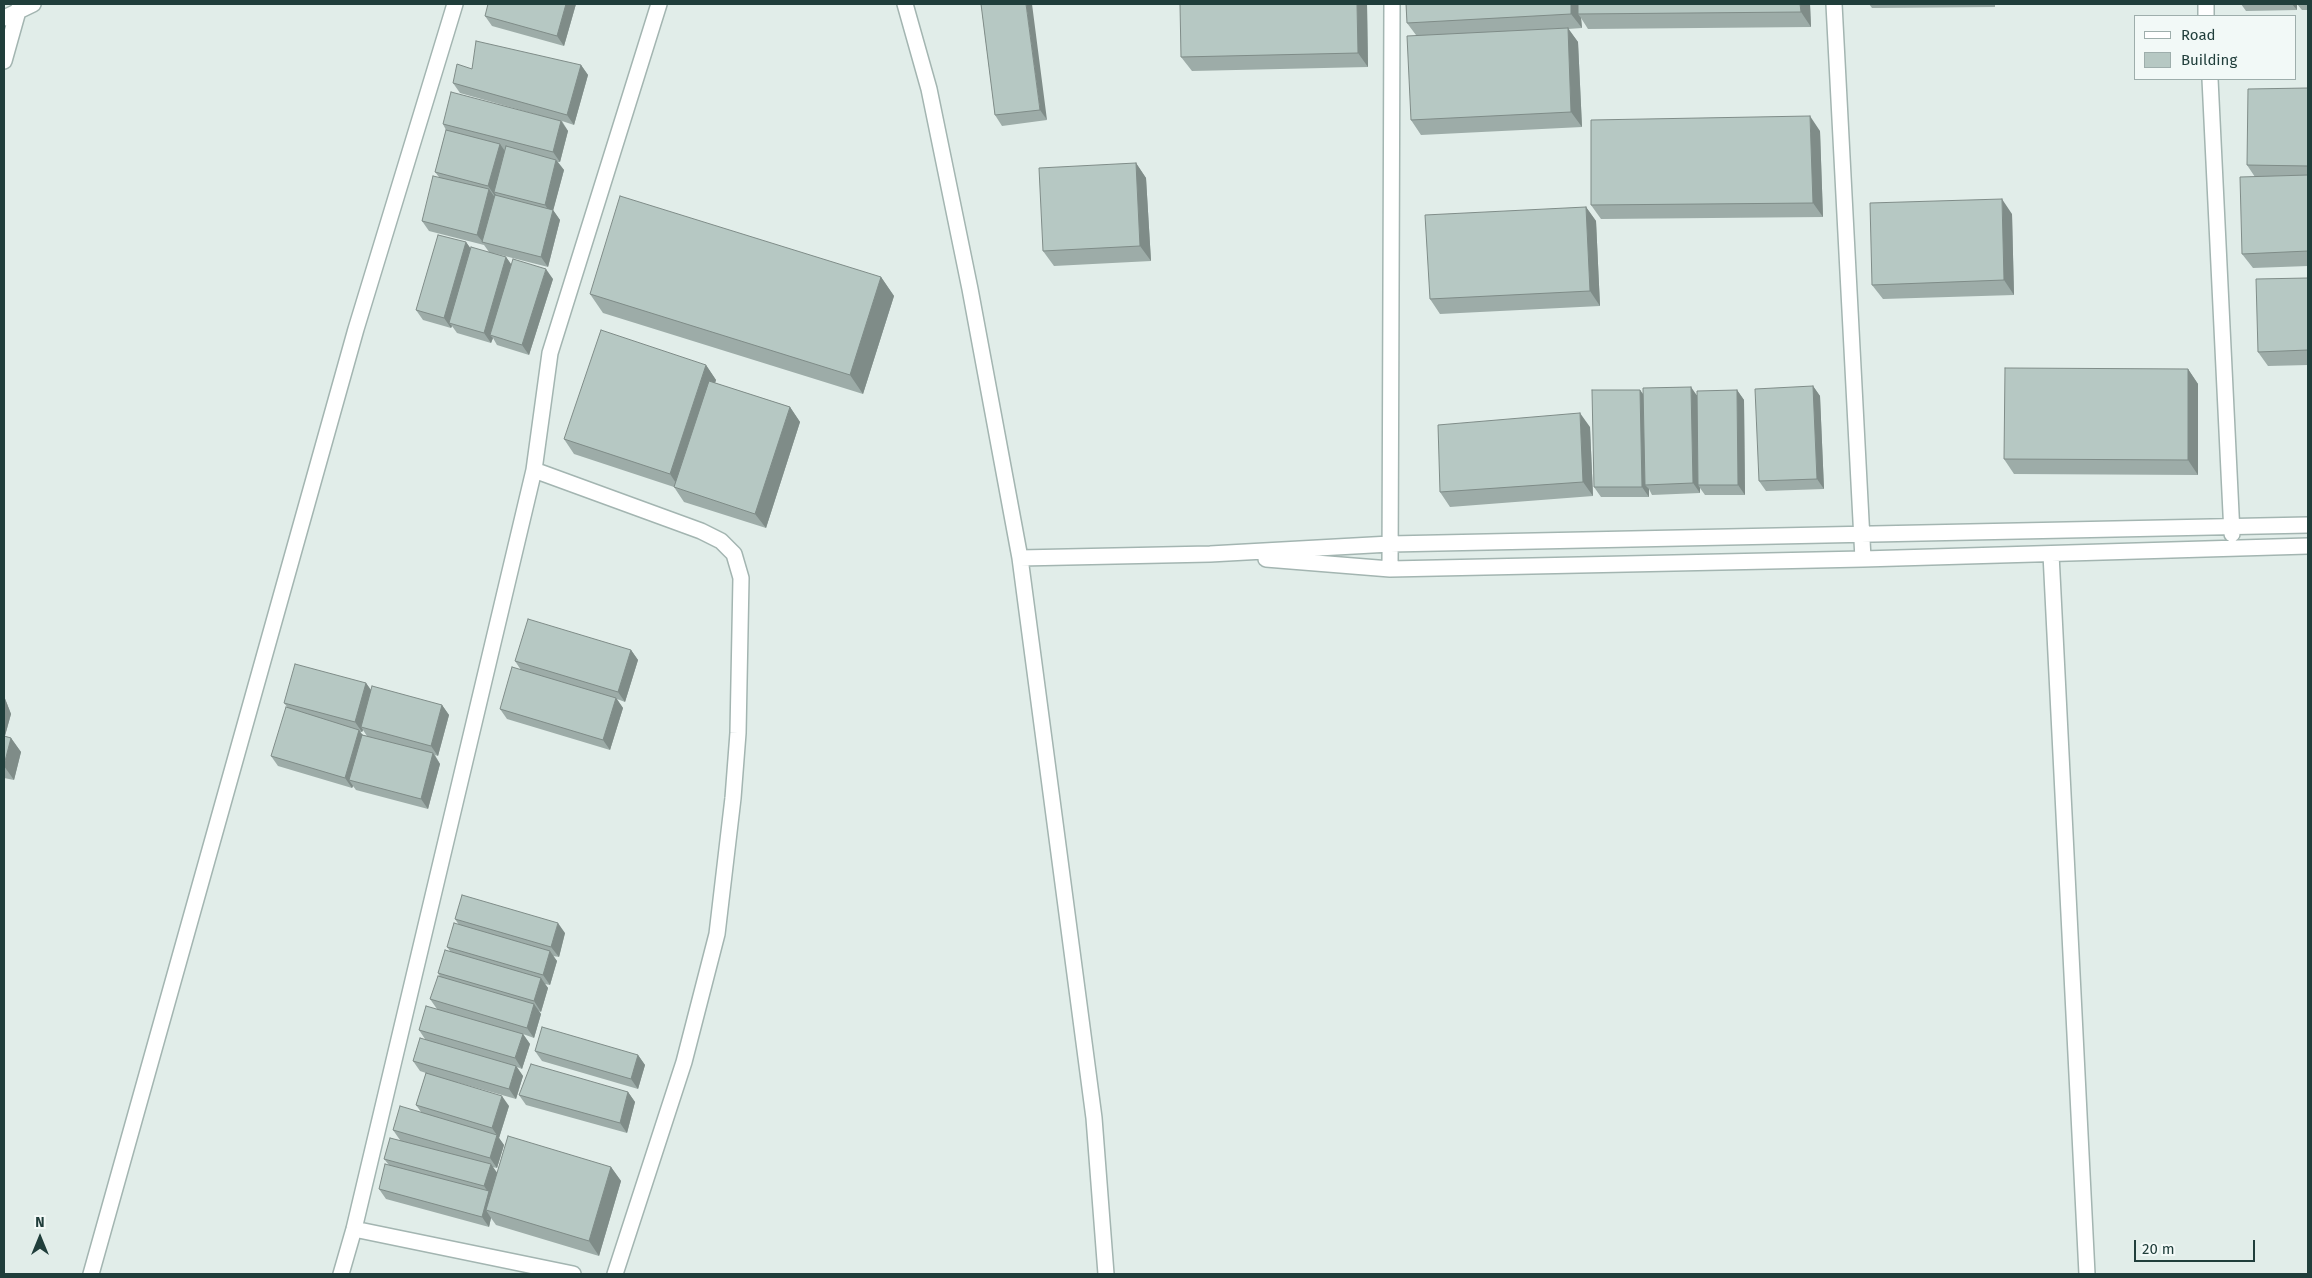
<!DOCTYPE html>
<style>
body{margin:0}
#map{position:relative;width:2312px;height:1278px;overflow:hidden;background:#e1ede9;font-family:"Fira Sans",sans-serif}
canvas{display:block}
.frame{position:absolute;inset:0;border:5px solid #203e3b;pointer-events:none}
.legend{position:absolute;left:2134px;top:15px;width:162px;height:65px;box-sizing:border-box;background:#f2f9f7;border:1px solid #9eaeac;margin:0;padding:6px 9px;list-style:none;font-size:15px;color:#203e3b}
.legend li{display:flex;align-items:center;gap:10px;height:25px}
.legend b{width:25px;border:1px solid #9eaeac}
.north{position:absolute;left:15px;top:1213px;width:50px;height:50px;-webkit-text-stroke:4px #f2f9f7;paint-order:stroke;rotate:0deg;font-size:14px;font-weight:700;line-height:20px;text-align:center;color:#203e3b}
.north::after{content:'';display:block;margin:auto;width:18px;height:22px;background:#203e3b;clip-path:polygon(50% 0,100% 100%,50% 72%,0 100%)}
.scale{position:absolute;left:2134px;top:1240px;width:121px;height:22px;box-sizing:border-box;border:2px solid #203e3b;border-top:0;padding-left:6px;font-size:15px;line-height:18px;white-space:nowrap;color:#203e3b;-webkit-text-stroke:4px #f2f9f7;paint-order:stroke}
</style>
<div id="map">
<canvas width="2312" height="1278"></canvas>
<div class="frame"></div>
<ul class="legend">
<li><b style="height:6px;background:#fff"></b>Road</li>
<li><b style="height:14px;background:#b6c8c3"></b>Building</li>
</ul>
<div class="north">N</div>
<div class="scale">20 m</div>
</div>
<script>
const c = document.querySelector('canvas').getContext('2d');
c.lineJoin = 'round';
function shape(rows) {
  const path = new Path2D();
  for (const r of rows) {
    path.moveTo(r[0], r[1]);
    for (let i = 2; i < r.length; i += 2) path.lineTo(r[i], r[i + 1]);
  }
  return path;
}
function trace(path, color, width, dash) {
  c.strokeStyle = color;
  c.lineWidth = width;
  c.lineCap = dash ? 'butt' : 'round';
  c.setLineDash(dash || []);
  c.stroke(path);
}
function fill(path, color) {
  c.fillStyle = color;
  c.fill(path, 'evenodd');
}
const minor = shape([
 [905,4,929,89,970,289,1020,558,1094,1118,1106,1274],
 [1834,4,1863,559],
 [2206,4,2206,16],
 [4,18,33,4],
 [4,61,20,4],
 [2210,79,2232,534],
 [534,470,701,531,721,541,734,554,741,578,738,733,733,798,717,934,684,1062,615,1274],
 [2051,554,2087,1274],
 [1020,558,1210,554,1390,544,2308,525],
 [1266,559,1390,569,1863,559,2308,546],
 [1390,569,1392,4],
 [354,1229,573,1274],
 [91,1274,356,329,455,4],
 [341,1274,354,1229,534,470,550,353,659,4]
]);
const wall = shape([
 [576,4,564,46,492,26,485,16],
 [981,4,1047,120,1002,126,995,115],
 [1367,4,1368,67,1192,71,1181,57],
 [1406,4,1810,4,1811,27,1588,29,1581,18,1582,28,1568,29,1578,42,1582,127,1421,135,1411,120,1416,35,1407,23],
 [1869,4,1995,4,1995,7,1872,8],
 [2241,4,2297,4,2297,10,2246,11],
 [2297,4,2308,4,2308,10,2302,10],
 [581,65,588,75,574,125,562,121,568,131,560,162,558,162,564,170,553,210,560,220,548,267,493,253,506,257,511,264,553,279,529,355,497,345,493,338,491,343,457,333,452,326,451,328,423,320,416,310,466,242,471,249,489,252,484,245,429,231,422,221,439,177,435,172,446,130,443,124,538,115,460,93,453,83,472,69],
 [2308,88,2308,266,2253,268,2242,254,2255,177,2247,165],
 [1820,131,1823,217,1601,219,1591,205],
 [1136,163,1146,178,1151,261,1054,266,1043,251],
 [1586,207,1596,221,1600,306,1440,314,1430,299],
 [2012,214,2014,295,1883,299,1872,285],
 [881,277,894,296,863,394,603,313,590,294],
 [2308,278,2308,365,2268,366,2258,352],
 [706,365,716,380,715,383,790,407,800,422,766,528,684,502,674,487,574,454,564,439],
 [2188,369,2198,384,2198,475,2014,474,2004,459],
 [1813,386,1820,396,1824,489,1766,491,1759,481],
 [1640,390,1644,395,1697,395,1737,390,1744,400,1745,495,1705,495,1700,488,1700,493,1652,495,1649,489,1649,497,1601,497,1594,487],
 [1590,427,1593,496,1450,507,1440,492],
 [631,650,638,660,625,702,617,699,623,708,610,750,507,719,500,709,521,670,515,661],
 [366,683,371,690,442,705,449,715,438,756,435,755,440,764,428,809,356,790,353,786,352,788,278,766,271,756,288,708,284,703],
 [363,730,367,736,363,735,360,732,362,732],
 [4,696,11,714,5,736,11,738,21,752,14,780,4,778],
 [455,919,565,933,559,957,553,956,557,961,550,985,545,984,548,988,541,1012,539,1011,541,1014,534,1038,523,1034,530,1044,522,1069,517,1067,523,1076,516,1099,456,1082,509,1106,499,1138,504,1145,497,1168,492,1167,497,1173,611,1167,621,1181,599,1256,496,1225,491,1218,489,1227,386,1199,379,1189,389,1165,384,1159,400,1140,393,1130,421,1112,416,1105,426,1073,420,1071,413,1061,425,1039,419,1030,437,1009,430,999,440,977,438,973,450,951,447,947,459,925],
 [535,1051,638,1055,645,1065,638,1089,542,1061],
 [628,1092,635,1102,627,1133,526,1105,519,1095]
]);
const shadedWall = shape([
 [566,4,576,4,564,46,557,36],
 [1026,4,1032,4,1047,120,1040,110],
 [1357,4,1367,4,1368,67,1358,53],
 [1571,4,1580,4,1578,14,1581,18,1582,28,1571,14],
 [1800,4,1810,4,1811,27,1801,12],
 [2292,4,2297,4,2297,10],
 [1568,28,1578,42,1582,127,1571,112],
 [581,65,588,75,574,125,567,115],
 [1810,116,1820,131,1823,217,1813,203],
 [561,121,568,131,560,162,553,152],
 [500,144,507,154,494,192,496,195,495,196,488,186],
 [556,160,564,170,552,215,545,205],
 [1136,163,1146,178,1151,261,1140,246],
 [489,189,496,199,483,242,477,235],
 [2002,199,2012,214,2014,295,2004,280],
 [1586,207,1596,221,1600,306,1590,291],
 [553,210,560,220,548,267,541,257],
 [466,242,473,252,449,323,452,326,451,328,444,318],
 [506,257,513,267,490,335,493,338,491,343,484,333],
 [546,269,553,279,529,355,522,345],
 [881,277,894,296,863,394,850,375],
 [706,365,716,380,680,489,670,474],
 [2188,369,2198,384,2198,475,2188,460],
 [1813,386,1820,396,1824,489,1817,479],
 [1691,387,1698,397,1698,485,1700,488,1700,493,1693,483],
 [1640,390,1647,400,1645,485,1649,489,1649,497,1642,487],
 [1737,390,1744,400,1745,495,1738,485],
 [790,407,800,422,766,528,755,514],
 [1580,413,1590,427,1593,496,1583,482],
 [631,650,638,660,625,702,618,692],
 [366,683,373,693,361,727,363,730,362,732,355,722],
 [4,696,11,714,4,739],
 [616,698,623,708,610,750,603,740],
 [442,705,449,715,438,756,431,746],
 [359,730,366,740,349,780,353,786,352,788,345,778],
 [11,738,21,752,14,780,4,766],
 [433,753,440,764,428,809,421,799],
 [558,923,565,933,559,957,551,947],
 [550,951,557,961,550,985,543,975],
 [541,978,548,988,541,1012,534,1001],
 [534,1004,541,1014,534,1038,527,1028],
 [523,1034,530,1044,522,1069,515,1058],
 [638,1055,645,1065,638,1089,631,1079],
 [516,1066,523,1076,516,1099,509,1089],
 [628,1092,635,1102,627,1133,620,1123],
 [502,1096,509,1106,499,1138,492,1128],
 [497,1135,504,1145,497,1168,490,1158],
 [491,1164,498,1174,486,1210,491,1218,489,1227,482,1217,488,1192,484,1186],
 [611,1167,621,1181,599,1256,589,1241]
]);
const building = shape([
 [488,4,566,4,557,36,485,16,488,4],
 [981,4,1026,4,1040,110,995,115,981,4],
 [1180,4,1357,4,1358,53,1181,57,1180,4],
 [1406,4,1571,4,1571,14,1407,23,1406,4],
 [1578,4,1800,4,1801,12,1578,14,1578,4],
 [1568,28,1571,112,1411,120,1407,36,1568,28],
 [476,41,581,65,567,115,453,83,457,64,472,69,476,41],
 [2308,88,2308,166,2247,165,2248,89,2308,88],
 [451,92,561,121,553,152,443,124,451,92],
 [1810,116,1813,203,1591,205,1591,120,1810,116],
 [446,130,500,144,488,186,435,172,446,130],
 [506,146,556,160,545,205,494,192,506,146],
 [1136,163,1140,246,1043,251,1039,168,1136,163],
 [2308,175,2308,251,2242,254,2240,177,2308,175],
 [433,176,489,189,477,235,422,221,433,176],
 [495,195,553,210,541,257,482,242,495,195],
 [620,196,881,277,850,375,590,294,620,196],
 [2002,199,2004,280,1872,285,1870,203,2002,199],
 [1586,207,1590,291,1430,299,1425,215,1586,207],
 [438,235,466,242,444,318,416,310,438,235],
 [471,247,506,257,484,333,449,323,471,247],
 [513,259,546,269,522,345,490,335,513,259],
 [2308,278,2308,350,2258,352,2256,279,2308,278],
 [601,330,706,365,670,474,564,439,601,330],
 [2005,368,2188,369,2188,460,2004,459,2005,368],
 [709,381,790,407,755,514,674,487,709,381],
 [1813,386,1817,479,1759,481,1755,389,1813,386],
 [1691,387,1693,483,1645,485,1643,388,1691,387],
 [1592,390,1640,390,1642,487,1594,487,1592,390],
 [1737,390,1738,485,1698,485,1697,391,1737,390],
 [1580,413,1583,482,1440,492,1438,425,1580,413],
 [528,619,631,650,618,692,515,661,528,619],
 [295,664,366,683,355,722,284,703,295,664],
 [512,667,616,698,603,740,500,709,512,667],
 [372,686,442,705,431,746,361,727,372,686],
 [286,707,359,730,345,778,271,756,286,707],
 [362,735,433,753,421,799,349,780,362,735],
 [4,736,11,738,4,765,4,736],
 [462,895,558,923,551,947,455,919,462,895],
 [454,923,550,951,543,975,447,947,454,923],
 [445,950,541,978,534,1001,438,973,445,950],
 [438,976,534,1004,527,1028,430,999,438,976],
 [426,1006,523,1034,515,1058,419,1030,426,1006],
 [542,1027,638,1055,631,1079,535,1051,542,1027],
 [420,1038,516,1066,509,1089,413,1061,420,1038],
 [531,1064,628,1092,620,1123,519,1095,531,1064],
 [426,1073,502,1096,492,1128,416,1105,426,1073],
 [400,1106,497,1135,490,1158,393,1130,400,1106],
 [508,1136,611,1167,589,1241,486,1210,508,1136],
 [390,1138,491,1164,484,1186,384,1159,390,1138],
 [385,1164,489,1191,482,1217,379,1189,385,1164]
]);
trace(minor, '#a3b5b1', 18);
trace(minor, '#fff', 15);
fill(wall, '#9daca8');
fill(shadedWall, '#7f8c88');
fill(building, '#b6c8c3');
trace(building, '#7f8c88', 1);
</script>
